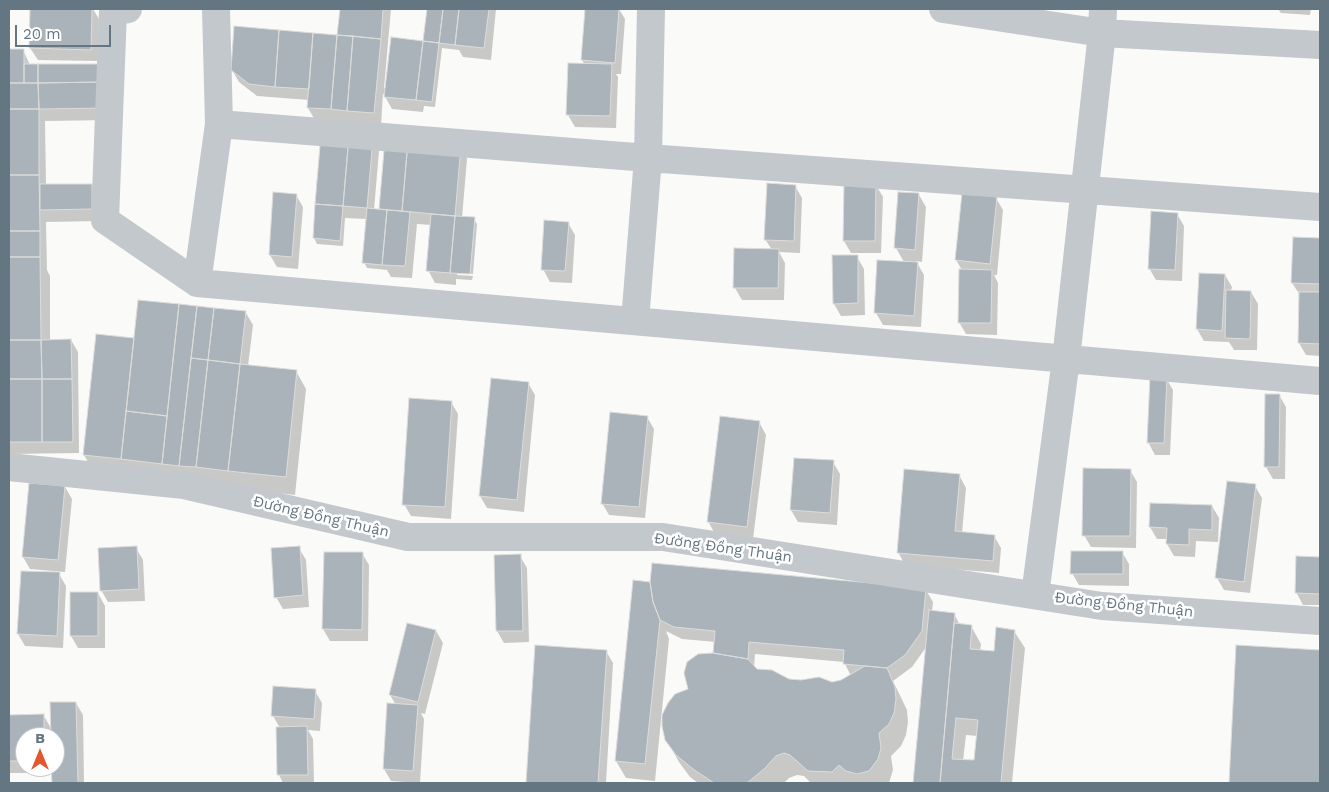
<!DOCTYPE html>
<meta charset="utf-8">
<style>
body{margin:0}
#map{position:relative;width:1329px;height:792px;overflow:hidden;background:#fafaf8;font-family:"Work Sans",sans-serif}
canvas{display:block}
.frame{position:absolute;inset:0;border:10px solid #657683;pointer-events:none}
.north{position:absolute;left:15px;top:727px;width:50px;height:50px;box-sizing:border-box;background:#fff;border:1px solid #c1c8cd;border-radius:50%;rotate:0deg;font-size:14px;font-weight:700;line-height:20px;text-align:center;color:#657683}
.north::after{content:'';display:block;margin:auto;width:18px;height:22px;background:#e4572e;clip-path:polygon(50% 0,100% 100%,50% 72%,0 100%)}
.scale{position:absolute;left:15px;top:25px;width:96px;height:22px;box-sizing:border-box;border:2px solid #657683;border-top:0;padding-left:6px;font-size:15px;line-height:18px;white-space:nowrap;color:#657683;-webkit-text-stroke:4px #fff;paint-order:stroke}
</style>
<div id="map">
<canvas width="1329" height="792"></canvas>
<div class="frame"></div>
<div class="north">B</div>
<div class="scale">20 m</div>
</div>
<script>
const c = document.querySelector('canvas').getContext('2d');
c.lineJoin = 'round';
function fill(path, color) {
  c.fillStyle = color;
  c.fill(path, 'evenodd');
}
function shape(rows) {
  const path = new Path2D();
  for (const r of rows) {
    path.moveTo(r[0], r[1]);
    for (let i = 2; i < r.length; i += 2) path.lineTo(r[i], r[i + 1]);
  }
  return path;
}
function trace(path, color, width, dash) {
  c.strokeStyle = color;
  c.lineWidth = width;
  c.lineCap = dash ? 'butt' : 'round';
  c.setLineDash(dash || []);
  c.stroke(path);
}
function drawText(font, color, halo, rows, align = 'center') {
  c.font = font + ' "Work Sans",sans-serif';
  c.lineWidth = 5;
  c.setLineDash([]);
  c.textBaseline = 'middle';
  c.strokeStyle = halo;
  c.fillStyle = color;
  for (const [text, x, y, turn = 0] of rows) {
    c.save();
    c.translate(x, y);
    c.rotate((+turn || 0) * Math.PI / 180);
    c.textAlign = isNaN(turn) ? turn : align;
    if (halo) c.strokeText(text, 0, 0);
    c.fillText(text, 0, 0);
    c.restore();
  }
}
const shadow = shape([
 [31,9,93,9,99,19,98,61,38,60,30,48],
 [341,9,391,9,384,88,386,88,424,43,428,9,496,9,491,60,463,57,459,50,442,48,435,107,424,106,423,112,392,109,383,93,381,125,315,120,308,108,309,100,257,96,239,82,232,70,338,37],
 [586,9,619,9,625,19,621,74,616,74,618,77,616,128,575,127,568,115,585,65,582,60],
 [1278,9,1311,9,1310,15,1281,13],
 [23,50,30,65,103,65,110,120,45,121,46,185,92,185,99,197,99,221,46,222,47,270,50,276,50,341,71,340,78,352,79,453,9,454,9,51],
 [372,139,379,151,374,210,380,211,386,140,460,146,467,159,462,218,474,219,477,224,473,274,457,272,457,275,473,276,472,280,456,279,456,285,435,283,428,270,432,225,417,224,412,278,391,277,387,270,367,268,364,262,367,219,345,218,343,246,317,244,314,238],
 [876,185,883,197,881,253,851,253,844,241],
 [795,186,802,198,800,253,779,252,785,263,784,300,742,300,735,288,772,250,765,239],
 [296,195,303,207,298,269,277,267,270,255],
 [919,195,926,207,922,262,916,261,924,275,921,327,883,325,876,313,878,261,904,262,896,248],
 [996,198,1003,210,997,275,994,275,998,283,997,335,966,334,959,322,962,270,956,260],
 [1177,214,1184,226,1182,281,1156,280,1149,268],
 [568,223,575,235,572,283,550,282,543,269],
 [1294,238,1320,239,1320,356,1306,355,1299,343,1300,295,1292,283],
 [857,257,864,269,865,315,841,316,834,304],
 [1200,274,1225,275,1232,287,1231,291,1251,292,1258,304,1257,350,1234,350,1229,342,1204,341,1197,329],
 [139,301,246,313,253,325,248,366,296,371,306,389,295,495,240,488,237,483,91,467,84,455,135,342],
 [1166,378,1173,390,1170,455,1155,455,1148,442],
 [528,383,535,395,524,512,487,508,480,496],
 [1279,395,1286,407,1285,479,1273,479,1266,467],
 [451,402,458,414,451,519,411,516,404,504],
 [647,417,654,429,645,518,609,515,602,503],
 [759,422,766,435,753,539,715,534,708,521],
 [833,462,840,474,837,525,798,522,791,510],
 [1130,470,1137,482,1136,548,1091,547,1084,535],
 [959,475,966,488,962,533,994,536,1001,548,999,573,905,565,898,552],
 [1255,486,1262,498,1250,593,1224,590,1217,578],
 [65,487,72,499,65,572,30,569,23,557],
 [1212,506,1219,518,1218,542,1196,541,1195,557,1174,556,1167,544,1168,539,1157,539,1150,527],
 [136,548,143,560,145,601,108,602,101,590],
 [299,548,306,560,309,607,283,609,276,597],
 [1122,552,1129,564,1129,586,1079,585,1072,573],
 [362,553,369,565,368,641,330,641,323,629],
 [520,556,527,568,529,642,504,643,497,631],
 [1297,557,1320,558,1320,605,1303,605,1296,592],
 [59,574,66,586,63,648,25,646,18,634],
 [634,582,926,590,933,602,932,612,954,614,960,625,971,626,981,644,980,652,995,653,1014,631,1025,648,1012,783,915,783,927,646,912,667,893,681,907,710,908,722,906,735,901,746,891,756,893,770,889,783,811,783,804,776,797,775,789,778,784,783,698,783,690,777,679,762,666,739,690,690,714,654,716,642,682,639,666,631,669,639,655,781,626,778,616,761],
 [755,654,844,662,851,676,842,682,832,683,788,680,754,668],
 [966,735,978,736,975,762,963,761],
 [98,593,105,606,105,648,78,648,71,636],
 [436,631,443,643,425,714,421,713,424,719,420,783,391,781,384,769,396,705,390,695],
 [536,646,606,651,613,663,606,783,528,783],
 [1238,646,1320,651,1320,783,1230,783],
 [315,691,322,703,320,731,308,730,313,739,314,783,283,783,279,775,278,728,280,728,273,716],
 [76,703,83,715,84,783,53,783,53,773,10,773,9,770,9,716,44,716,52,730],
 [25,737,55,737,55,767,25,767]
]);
const building = shape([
 [30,9,92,9,91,50,29,48,30,9],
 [340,9,383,9,381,39,337,35,340,9],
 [427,9,443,9,439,43,423,41,427,9],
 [443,9,459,9,455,45,439,43,443,9],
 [459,9,489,9,484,48,455,45,459,9],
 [585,9,619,9,615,63,581,60,585,9],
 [234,26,279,30,275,87,249,84,231,70,234,26],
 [279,30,313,33,309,89,275,87,279,30],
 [313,33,337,35,331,109,307,108,313,33],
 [337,35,353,36,347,111,331,109,337,35],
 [353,36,381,39,374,113,347,111,353,36],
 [391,37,423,41,416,100,384,97,391,37],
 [423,41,439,43,432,102,416,100,423,41],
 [9,49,24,49,24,83,9,83,9,49],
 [568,63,612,64,610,116,566,115,568,63],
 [24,64,38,64,38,83,24,83,24,64],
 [38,64,103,64,103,82,38,83,38,64],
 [103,82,104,108,39,109,38,83,103,82],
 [9,83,38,83,39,109,9,109,9,83],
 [9,109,39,109,39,175,9,175,9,109],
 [321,134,349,136,343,206,315,204,321,134],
 [349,136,373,138,367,208,343,206,349,136],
 [385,139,408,141,402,211,379,209,385,139],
 [408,141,461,145,455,216,402,211,408,141],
 [9,175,39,175,40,231,9,231,9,175],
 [767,183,796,185,794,241,764,240,767,183],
 [844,183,876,184,875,241,843,241,844,183],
 [40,184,92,184,92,209,40,210,40,184],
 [273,192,297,194,292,257,269,255,273,192],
 [898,192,919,193,915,250,894,248,898,192],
 [962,193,997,197,990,264,955,260,962,193],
 [315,204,343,206,340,241,313,238,315,204],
 [367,208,387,210,382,265,362,263,367,208],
 [387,210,410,212,405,266,382,265,387,210],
 [1151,211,1178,213,1175,270,1148,269,1151,211],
 [431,214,455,216,450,273,426,271,431,214],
 [455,216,475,217,470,274,450,273,455,216],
 [544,220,569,222,565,271,541,270,544,220],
 [9,231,40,231,40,257,9,257,9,231],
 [1293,237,1320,238,1320,284,1291,283,1293,237],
 [734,248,779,249,778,288,733,288,734,248],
 [832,255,858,255,858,303,833,304,832,255],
 [9,257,40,257,41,340,9,340,9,257],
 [877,260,918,262,914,316,874,313,877,260],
 [959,269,992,270,991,323,958,323,959,269],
 [1199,273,1225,274,1222,331,1196,329,1199,273],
 [1226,290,1251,291,1250,339,1225,338,1226,290],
 [1299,292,1320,292,1320,344,1298,343,1299,292],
 [138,300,179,304,167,416,126,411,138,300],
 [179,304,197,306,179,466,162,464,179,304],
 [197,306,214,308,208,360,191,358,197,306],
 [214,308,246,311,240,364,208,360,214,308],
 [96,334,134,338,121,459,83,455,96,334],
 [71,339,72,379,42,379,41,340,71,339],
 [9,340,41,340,42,379,9,379,9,340],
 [191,358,208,360,196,467,179,466,191,358],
 [208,360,240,364,228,471,196,467,208,360],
 [240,364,297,370,286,477,228,471,240,364],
 [1150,376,1167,377,1164,443,1147,443,1150,376],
 [491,378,529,382,517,500,479,496,491,378],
 [9,379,42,379,42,442,9,442,9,379],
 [42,379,72,379,73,442,42,442,42,379],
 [1265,394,1280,394,1279,467,1264,467,1265,394],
 [409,398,452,401,445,507,402,505,409,398],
 [126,411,167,416,162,464,121,459,126,411],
 [610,412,648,416,639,507,601,504,610,412],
 [720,416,760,421,747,527,707,522,720,416],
 [794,458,834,460,830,513,790,510,794,458],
 [1083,468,1131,469,1130,536,1082,536,1083,468],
 [904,469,960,474,955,531,995,535,993,561,897,553,904,469],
 [1227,481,1256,484,1244,582,1215,578,1227,481],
 [29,483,65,486,58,560,22,557,29,483],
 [1150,503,1212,505,1212,530,1189,529,1189,545,1166,544,1167,528,1149,527,1150,503],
 [137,546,139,589,100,591,98,548,137,546],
 [300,546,303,595,274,598,271,548,300,546],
 [1071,551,1123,551,1123,574,1070,574,1071,551],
 [324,552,363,552,362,630,322,629,324,552],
 [521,554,523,631,496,631,494,555,521,554],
 [1296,556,1320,557,1320,594,1295,593,1296,556],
 [652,563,926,588,922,631,905,655,887,668,843,664,844,650,749,642,748,659,713,653,715,631,674,627,660,620,653,602,650,582,652,563],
 [21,571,60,572,57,636,17,634,21,571],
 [633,580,650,582,653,602,660,620,645,764,615,761,633,580],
 [70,592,98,592,98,636,70,636,70,592],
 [929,610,955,613,940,783,913,783,929,610],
 [407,623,436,630,418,702,389,695,407,623],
 [954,623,972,625,970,649,994,651,996,627,1015,630,1001,783,940,783,954,623],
 [956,718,978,720,974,760,952,759,956,718],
 [535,645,607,650,598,783,526,783,535,645],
 [1236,645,1320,650,1320,783,1229,783,1236,645],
 [713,653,748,659,757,669,772,670,789,679,801,680,819,677,832,682,841,680,865,666,887,668,895,687,896,699,894,713,889,724,879,733,881,748,878,759,869,771,857,774,846,771,839,765,832,772,808,771,790,755,784,753,776,756,764,769,747,783,714,783,693,769,676,755,665,740,662,726,662,715,668,703,675,694,688,689,684,673,687,662,698,654,713,653],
 [273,686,316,689,314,719,271,716,273,686],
 [50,702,76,702,78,783,52,783,51,767,55,767,55,737,51,737,50,702],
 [387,703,418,705,413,771,383,769,387,703],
 [44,714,44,737,25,737,25,761,9,761,9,715,44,714],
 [307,726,308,775,277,775,276,727,307,726]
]);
const minor = shape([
 [128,9,113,11,105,220,197,283],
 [216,9,219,124,197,283,1320,381],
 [943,9,1102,33,1320,45],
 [219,124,648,158,1320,207],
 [635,321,648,158,651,9],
 [9,467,184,485,408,537,663,537,1102,606,1320,621],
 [1035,595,1066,359,1102,33,1103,9]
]);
const streetNames = [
 ["Đường Đồng Thuận",321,517,13],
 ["Đường Đồng Thuận",723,548,8],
 ["Đường Đồng Thuận",1124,605,6]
];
fill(shadow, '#0003');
fill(building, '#aab3b9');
trace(building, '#dcdcda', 1);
trace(minor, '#c3c8cc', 28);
drawText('15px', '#657683', '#fff', streetNames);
</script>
